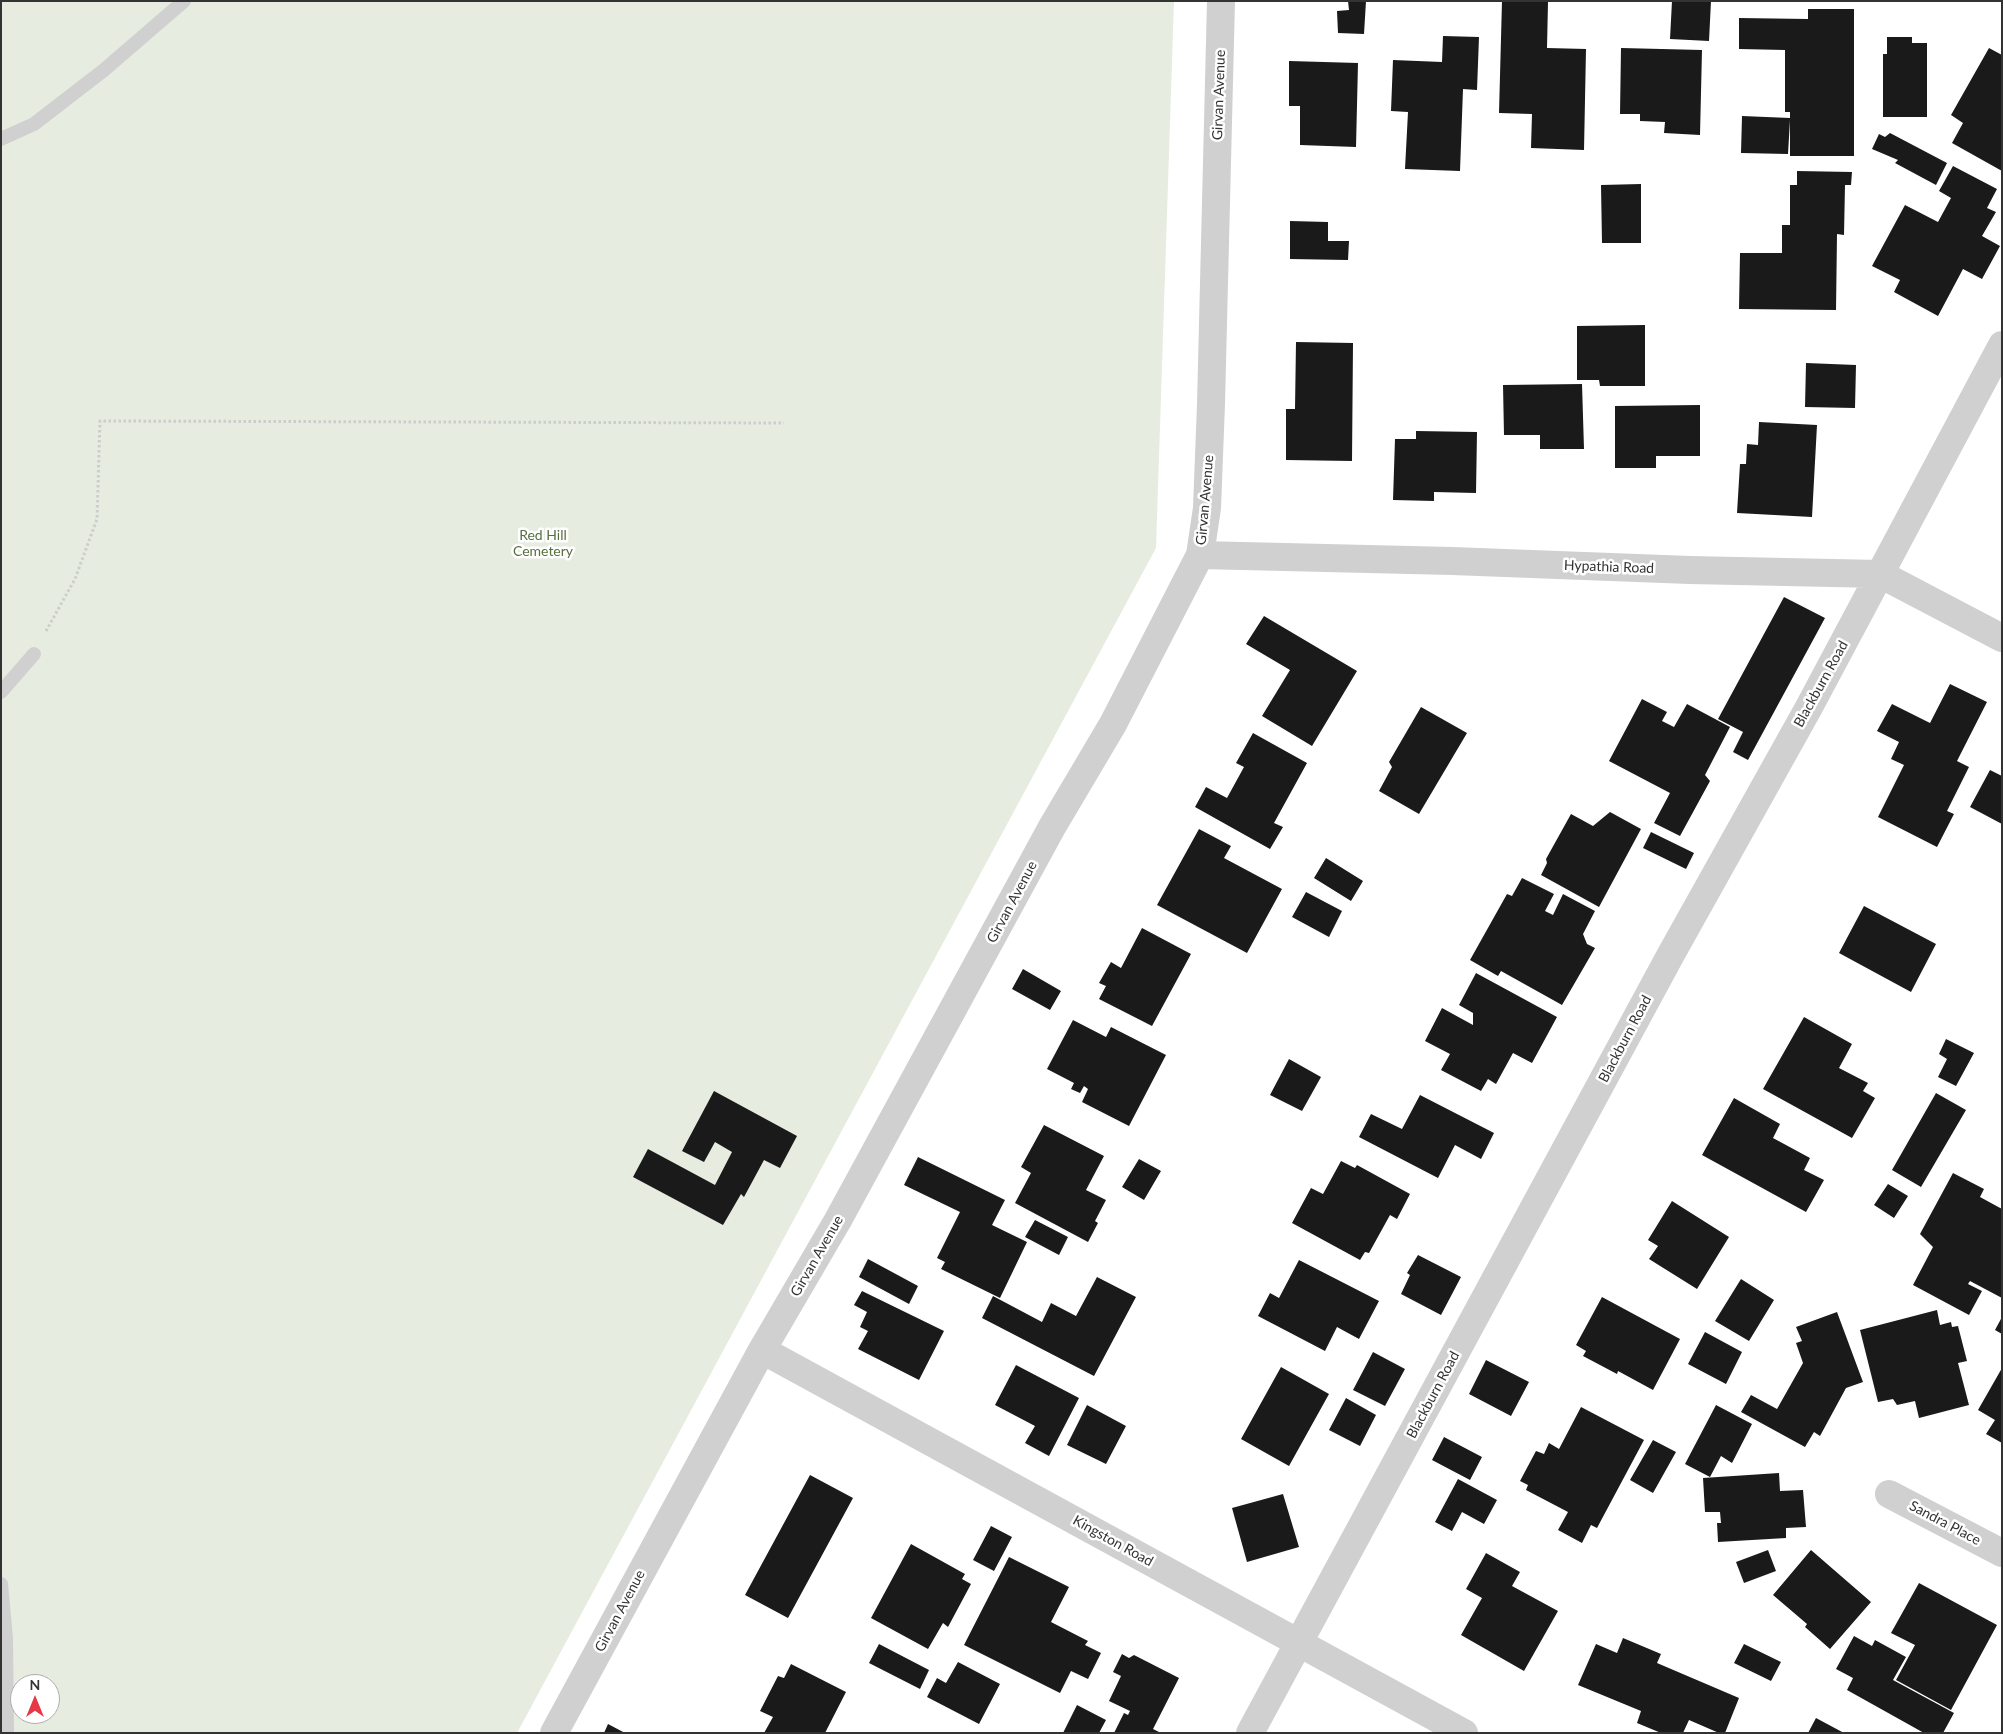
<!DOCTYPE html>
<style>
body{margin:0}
#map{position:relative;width:2003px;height:1734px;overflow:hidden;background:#fff;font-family:Lato,sans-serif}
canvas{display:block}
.frame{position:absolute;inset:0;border:2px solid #333;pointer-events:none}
.north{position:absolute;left:10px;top:1674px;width:50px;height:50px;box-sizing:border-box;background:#fff;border:1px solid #adadad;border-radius:50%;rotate:0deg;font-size:14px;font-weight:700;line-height:20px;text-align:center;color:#333}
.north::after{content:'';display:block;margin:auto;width:18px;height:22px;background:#e63946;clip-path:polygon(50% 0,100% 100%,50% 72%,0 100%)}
</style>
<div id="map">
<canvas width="2003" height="1734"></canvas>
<div class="frame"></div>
<div class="north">N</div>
</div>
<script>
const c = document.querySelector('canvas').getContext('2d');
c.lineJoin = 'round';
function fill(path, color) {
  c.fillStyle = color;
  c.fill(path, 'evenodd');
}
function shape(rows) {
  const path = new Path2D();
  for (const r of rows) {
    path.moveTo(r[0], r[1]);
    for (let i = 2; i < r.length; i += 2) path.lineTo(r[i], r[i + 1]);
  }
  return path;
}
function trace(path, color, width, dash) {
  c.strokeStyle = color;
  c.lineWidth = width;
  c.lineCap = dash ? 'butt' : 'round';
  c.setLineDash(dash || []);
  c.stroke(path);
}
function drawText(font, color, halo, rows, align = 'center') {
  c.font = font + ' Lato,sans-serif';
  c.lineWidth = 5;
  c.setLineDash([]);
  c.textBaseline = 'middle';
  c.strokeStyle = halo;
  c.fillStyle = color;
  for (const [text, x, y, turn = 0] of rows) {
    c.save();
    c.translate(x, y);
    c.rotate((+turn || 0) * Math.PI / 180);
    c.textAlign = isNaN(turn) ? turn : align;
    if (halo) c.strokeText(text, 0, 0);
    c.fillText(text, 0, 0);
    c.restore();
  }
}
const green = shape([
 [1,1,1174,1,1156,548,517,1733,1,1733],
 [20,1684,50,1684,50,1714,20,1714]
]);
const building = shape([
 [1348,1,1366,1,1364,34,1338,33,1337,11,1349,10],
 [1502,1,1548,2,1547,48,1586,49,1584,150,1531,148,1532,114,1499,113],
 [1672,1,1711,1,1709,41,1670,39],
 [1808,9,1854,9,1854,156,1790,156,1790,120,1788,154,1741,153,1742,116,1790,118,1790,112,1785,112,1785,50,1739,49,1739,18,1808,19],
 [1443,36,1479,37,1477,90,1463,89,1460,171,1405,169,1408,112,1391,111,1393,60,1442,62],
 [1887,37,1912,37,1912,43,1927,43,1927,117,1883,117,1883,54,1887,54],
 [1621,48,1702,50,1700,135,1664,133,1665,122,1640,121,1640,114,1620,114],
 [1989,48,2002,55,2002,171,1952,143,1963,123,1951,115],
 [1289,61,1358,63,1356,147,1300,145,1300,106,1289,106],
 [1890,133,1947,163,1936,185,1895,163,1898,160,1872,149,1879,134,1885,137],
 [1953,166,1997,189,1987,208,1996,212,1982,236,2000,246,1982,279,1963,269,1938,316,1894,292,1900,280,1872,266,1905,205,1938,222,1951,198,1939,191],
 [1797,171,1852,172,1851,185,1845,185,1844,235,1837,234,1836,310,1739,309,1740,253,1782,253,1782,225,1790,225,1790,185,1797,185],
 [1641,184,1641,243,1602,243,1601,185],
 [1290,221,1328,222,1328,241,1349,241,1348,260,1290,259],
 [1645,325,1645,386,1600,386,1599,380,1577,380,1577,326],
 [1296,342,1353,343,1352,461,1286,460,1286,409,1295,409],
 [1806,363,1856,365,1855,408,1805,407],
 [1582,384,1584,449,1540,449,1540,435,1504,435,1503,385],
 [1700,405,1700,456,1656,456,1656,468,1615,468,1615,406],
 [1759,422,1817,425,1812,517,1737,513,1740,464,1746,464,1747,444,1758,445],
 [1416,431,1477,432,1476,493,1434,492,1434,501,1393,500,1395,439,1416,439],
 [1784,597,1825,618,1748,760,1733,752,1743,732,1718,719],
 [1264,616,1357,671,1312,746,1262,716,1290,670,1246,644],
 [1950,684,1987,702,1957,761,1969,767,1947,811,1954,814,1937,847,1878,817,1904,765,1891,759,1899,742,1877,731,1892,704,1930,723],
 [1642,699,1667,712,1662,721,1674,727,1687,704,1730,727,1705,775,1710,781,1680,836,1654,823,1670,793,1609,761],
 [1421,707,1467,733,1419,814,1379,791,1392,767,1389,762],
 [1253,733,1307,763,1274,823,1283,827,1270,849,1195,807,1206,787,1227,798,1244,767,1236,763],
 [1990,770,2002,776,2002,824,1970,807],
 [1610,812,1641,829,1599,907,1541,875,1547,863,1546,859,1571,814,1593,826],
 [1199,829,1231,846,1224,858,1282,889,1247,953,1157,905],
 [1651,832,1694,853,1686,869,1643,848],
 [1326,858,1363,881,1351,901,1314,878],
 [1522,878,1554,894,1545,911,1553,915,1563,894,1595,911,1583,934,1587,944,1595,948,1562,1005,1501,971,1498,976,1470,960,1507,894,1512,896],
 [1306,892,1342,911,1329,937,1292,917],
 [1864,906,1936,944,1911,992,1839,953],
 [1142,928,1191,954,1152,1026,1099,999,1106,986,1099,983,1111,962,1121,968],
 [1023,969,1061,991,1050,1010,1012,989],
 [1476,973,1557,1017,1532,1063,1513,1053,1496,1084,1488,1079,1481,1091,1441,1070,1450,1054,1425,1041,1442,1008,1473,1025,1473,1013,1459,1005],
 [1804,1017,1852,1044,1839,1068,1868,1083,1863,1091,1875,1098,1852,1138,1763,1089],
 [1073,1020,1106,1037,1111,1027,1166,1055,1129,1126,1082,1102,1088,1089,1084,1086,1080,1093,1071,1089,1074,1083,1047,1069],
 [1946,1039,1974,1053,1956,1086,1938,1077,1947,1059,1939,1054],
 [1289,1059,1321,1077,1302,1111,1270,1095],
 [714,1091,797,1136,780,1168,764,1160,744,1197,741,1194,723,1225,633,1177,648,1149,715,1185,732,1152,715,1142,704,1162,682,1151],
 [1936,1093,1966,1110,1921,1187,1892,1170],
 [1420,1095,1494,1133,1481,1159,1455,1145,1438,1178,1359,1137,1371,1114,1402,1129],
 [1734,1098,1780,1124,1773,1138,1810,1158,1804,1170,1824,1180,1806,1212,1702,1155],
 [1044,1125,1104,1156,1086,1190,1106,1200,1095,1221,1098,1223,1088,1242,1015,1203,1031,1173,1021,1167],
 [918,1157,1005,1200,992,1225,1027,1242,1000,1298,941,1269,945,1262,937,1258,960,1212,904,1185],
 [1139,1159,1161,1171,1144,1200,1122,1187],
 [1341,1161,1355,1168,1357,1165,1410,1194,1397,1219,1390,1215,1369,1253,1365,1252,1360,1260,1292,1223,1311,1188,1323,1194],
 [1953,1173,1984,1189,1980,1197,2002,1209,2002,1298,1970,1281,1968,1284,1982,1291,1969,1315,1913,1285,1933,1247,1920,1234],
 [1888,1184,1908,1196,1894,1218,1874,1205],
 [1672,1201,1729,1237,1697,1289,1649,1259,1658,1246,1648,1240],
 [1035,1220,1068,1237,1059,1255,1025,1237],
 [1418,1255,1461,1277,1441,1315,1401,1294,1410,1275,1407,1273],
 [868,1259,918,1286,909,1304,859,1277],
 [1299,1260,1379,1301,1359,1339,1337,1327,1325,1351,1258,1316,1270,1293,1279,1298],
 [1097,1277,1136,1297,1094,1376,982,1318,993,1296,1042,1322,1051,1303,1076,1316],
 [1741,1279,1774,1300,1749,1341,1715,1321],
 [862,1291,944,1331,919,1380,858,1349,868,1331,860,1327,867,1312,854,1305],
 [1602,1297,1680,1339,1653,1390,1618,1371,1617,1374,1583,1356,1586,1351,1576,1345],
 [1937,1310,1940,1325,1951,1322,1952,1327,1958,1326,1967,1361,1958,1363,1969,1405,1919,1418,1915,1401,1897,1405,1893,1399,1878,1402,1860,1330],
 [1837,1312,1863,1382,1846,1388,1820,1436,1814,1432,1805,1447,1741,1412,1751,1395,1777,1409,1803,1363,1796,1343,1802,1341,1796,1327],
 [2002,1317,2002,1334,1995,1330],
 [1705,1332,1742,1352,1726,1384,1688,1364],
 [1373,1352,1405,1369,1385,1406,1353,1390],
 [1486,1360,1529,1382,1511,1416,1469,1394],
 [1016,1365,1079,1398,1049,1456,1025,1443,1035,1426,995,1405],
 [1281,1367,1329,1394,1289,1466,1241,1439],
 [2002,1368,2002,1443,1986,1434,1995,1420,1978,1410],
 [1346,1398,1376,1415,1360,1446,1329,1430],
 [1087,1405,1126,1426,1106,1464,1067,1445],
 [1716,1405,1752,1424,1732,1463,1721,1456,1710,1477,1685,1464],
 [1581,1407,1644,1440,1597,1528,1591,1525,1582,1543,1558,1530,1568,1512,1526,1490,1528,1485,1520,1481,1536,1451,1544,1454,1549,1443,1559,1449],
 [1444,1437,1482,1457,1470,1480,1432,1460],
 [1653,1440,1676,1452,1653,1493,1630,1480],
 [1779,1473,1780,1491,1803,1490,1806,1527,1786,1528,1786,1538,1718,1542,1717,1523,1721,1523,1720,1512,1705,1512,1703,1478],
 [810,1475,853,1498,788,1618,745,1595],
 [1458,1479,1497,1500,1484,1524,1462,1512,1452,1531,1435,1522],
 [1283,1494,1299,1547,1247,1562,1232,1508],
 [991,1526,1012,1537,994,1571,973,1560],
 [911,1544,965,1574,962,1579,971,1584,948,1627,943,1623,928,1649,871,1618],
 [1768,1550,1776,1571,1744,1583,1736,1562],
 [1811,1550,1871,1602,1830,1649,1805,1627,1807,1624,1773,1595],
 [1486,1553,1520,1572,1512,1586,1558,1611,1524,1671,1461,1635,1482,1598,1466,1589],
 [1009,1557,1069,1587,1051,1622,1088,1641,1085,1645,1101,1653,1088,1679,1071,1671,1060,1693,964,1645],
 [1919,1583,1997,1625,1951,1710,1896,1680,1915,1645,1891,1633],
 [1854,1636,1872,1646,1875,1640,1906,1657,1893,1680,1954,1713,1943,1733,1924,1733,1847,1690,1853,1678,1836,1669],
 [1623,1638,1661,1654,1657,1663,1739,1698,1725,1733,1719,1733,1689,1720,1683,1733,1661,1733,1637,1723,1641,1711,1578,1685,1596,1644,1617,1653],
 [879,1644,929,1670,920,1689,869,1663],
 [1744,1644,1781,1662,1771,1681,1734,1663],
 [1122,1654,1129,1658,1134,1655,1179,1678,1153,1729,1161,1733,1114,1733,1124,1713,1128,1715,1130,1711,1109,1701,1121,1676,1113,1672],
 [958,1662,1000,1684,979,1724,927,1697,937,1678,946,1683],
 [791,1664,846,1692,825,1733,764,1733,773,1717,760,1711,778,1676,784,1678],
 [1077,1705,1106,1720,1099,1733,1063,1733],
 [1816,1718,1844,1733,1808,1733],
 [608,1724,625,1733,604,1733]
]);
const path = shape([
 [46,631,75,579,97,519,100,421,784,423]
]);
const lane = shape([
 [1,139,34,124,104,70,184,1],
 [1,692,34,654],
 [1,1584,6,1639,7,1733]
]);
const street = shape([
 [1200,555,1452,561,1690,570,1880,574,2002,638],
 [762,1350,1464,1733],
 [1889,1494,2002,1553],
 [554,1733,762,1350,838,1220,1052,827,1113,724,1200,555,1207,508,1211,404,1221,1],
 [1250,1733,1670,956,1808,709,2002,345]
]);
const streetNames = [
 ["Girvan Avenue",1219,95,-88],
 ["Girvan Avenue",1205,500,-85],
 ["Hypathia Road",1609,567,2],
 ["Blackburn Road",1821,684,-61],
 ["Girvan Avenue",1012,902,-62],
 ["Blackburn Road",1625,1039,-62],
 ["Girvan Avenue",817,1256,-60],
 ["Blackburn Road",1433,1395,-62],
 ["Sandra Place",1945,1523,28],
 ["Kingston Road",1113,1541,29],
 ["Girvan Avenue",620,1611,-62]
];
const parkNames = [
 ["Red Hill",543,535],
 ["Cemetery",543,551]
];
fill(green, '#e6ecdf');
fill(building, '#1a1a1a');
trace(path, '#cdcdcd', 3, [2.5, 2.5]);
trace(lane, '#d0d0d0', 14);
trace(street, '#d0d0d0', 28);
drawText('14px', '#333', '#fff', streetNames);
drawText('14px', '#56703f', '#fff', parkNames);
</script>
